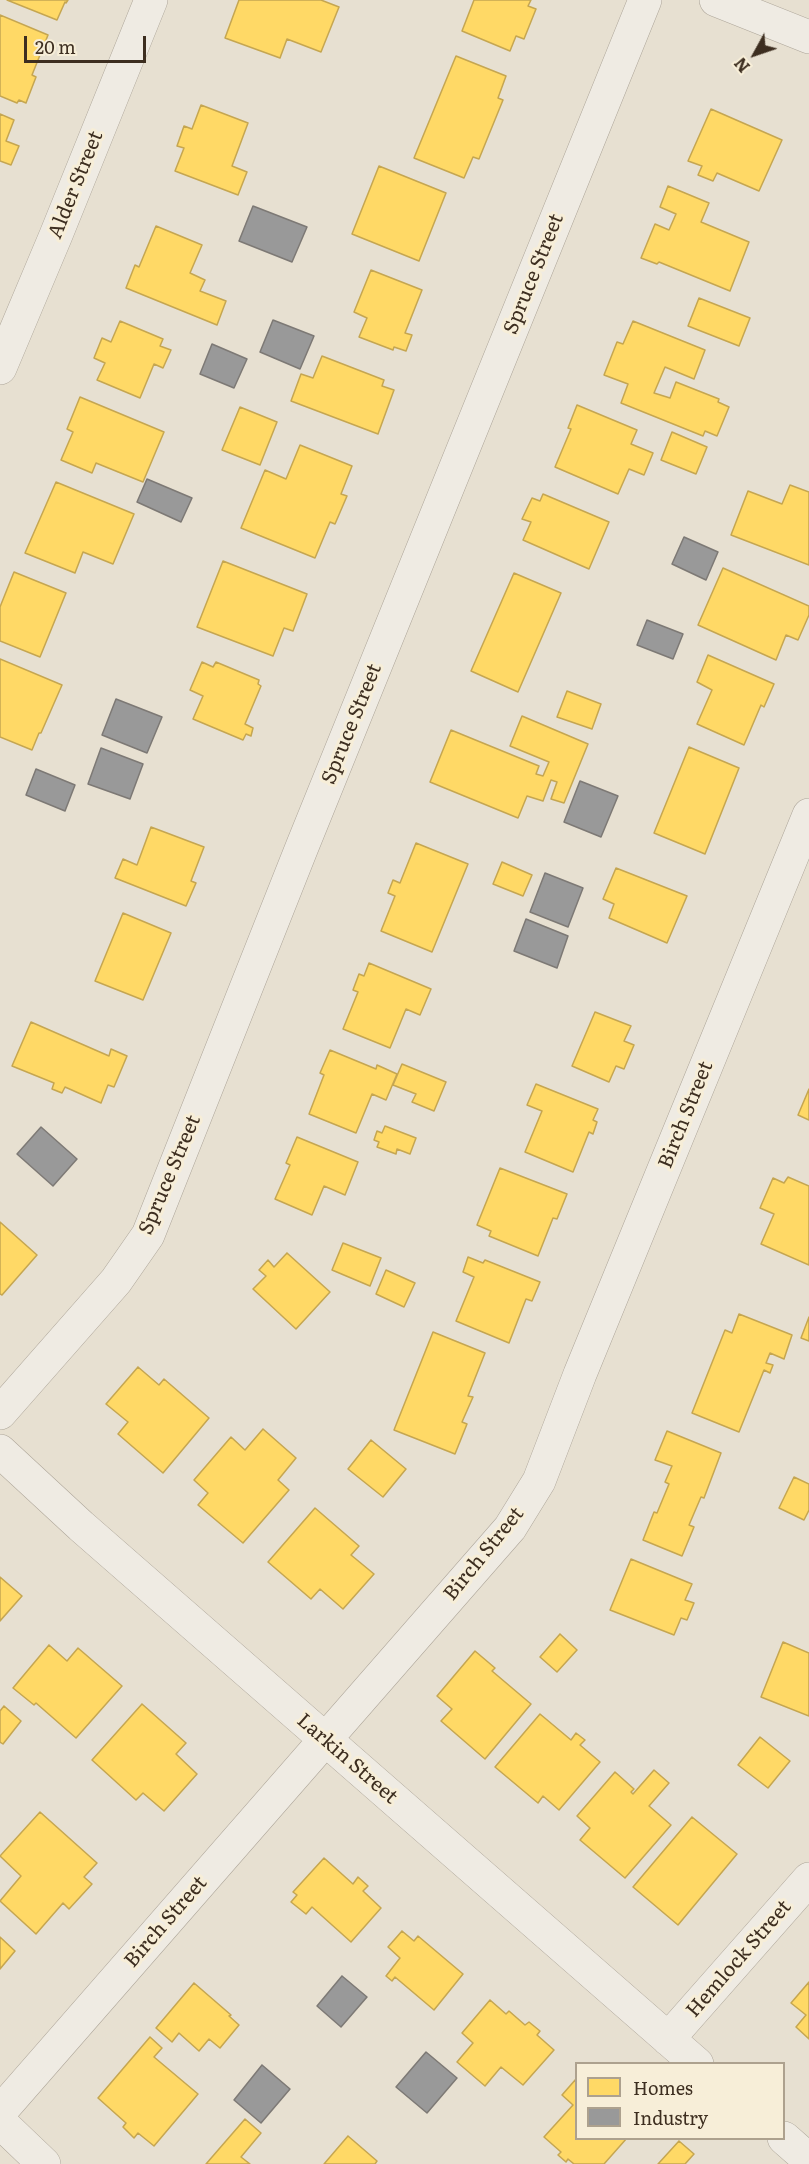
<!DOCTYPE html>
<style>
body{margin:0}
#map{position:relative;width:809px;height:2164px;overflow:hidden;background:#e7e0d1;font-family:Literata,serif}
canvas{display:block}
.legend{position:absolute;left:575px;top:2062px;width:210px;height:78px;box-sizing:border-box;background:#f7eed8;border:2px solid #ada18e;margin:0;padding:8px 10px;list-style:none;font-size:18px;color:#3d2e20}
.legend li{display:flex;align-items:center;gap:12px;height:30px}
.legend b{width:30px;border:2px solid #ada18e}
.north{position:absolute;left:725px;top:24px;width:60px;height:60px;-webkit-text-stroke:4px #f7eed8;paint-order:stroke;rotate:230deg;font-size:16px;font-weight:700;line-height:24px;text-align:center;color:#3d2e20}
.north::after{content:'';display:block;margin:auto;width:21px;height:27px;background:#3d2e20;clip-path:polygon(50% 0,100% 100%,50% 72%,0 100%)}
.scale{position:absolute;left:24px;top:36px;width:122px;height:27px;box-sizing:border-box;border:3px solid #3d2e20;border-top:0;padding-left:8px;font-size:18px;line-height:21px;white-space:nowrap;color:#3d2e20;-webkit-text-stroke:4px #f7eed8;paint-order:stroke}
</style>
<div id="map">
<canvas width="809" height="2164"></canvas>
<ul class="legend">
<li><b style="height:16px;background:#ffd966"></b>Homes</li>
<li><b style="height:16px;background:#999"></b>Industry</li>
</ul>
<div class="north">N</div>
<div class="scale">20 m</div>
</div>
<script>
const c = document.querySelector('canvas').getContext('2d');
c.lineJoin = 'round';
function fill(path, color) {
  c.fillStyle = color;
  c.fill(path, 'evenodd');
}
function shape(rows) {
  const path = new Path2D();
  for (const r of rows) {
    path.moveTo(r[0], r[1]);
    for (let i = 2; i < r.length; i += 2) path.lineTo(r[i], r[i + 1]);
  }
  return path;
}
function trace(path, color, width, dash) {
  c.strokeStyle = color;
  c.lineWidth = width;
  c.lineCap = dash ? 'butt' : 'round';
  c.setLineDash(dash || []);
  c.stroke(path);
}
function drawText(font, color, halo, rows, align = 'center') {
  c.font = font + ' Literata,serif';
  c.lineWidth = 6;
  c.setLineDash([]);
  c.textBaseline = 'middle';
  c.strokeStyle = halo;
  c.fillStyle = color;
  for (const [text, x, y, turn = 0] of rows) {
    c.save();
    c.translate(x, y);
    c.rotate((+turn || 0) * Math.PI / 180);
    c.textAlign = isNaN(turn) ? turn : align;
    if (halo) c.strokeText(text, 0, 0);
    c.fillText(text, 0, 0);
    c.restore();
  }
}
const homes = shape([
 [7,0,68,0,66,3,65,2,57,20,7,0],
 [239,0,321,0,339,7,321,52,287,39,280,58,225,38,239,0],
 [474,0,531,0,528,6,536,9,524,39,516,36,510,51,462,31,474,0],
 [0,15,48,35,32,75,36,77,26,103,19,100,17,103,0,96,0,15],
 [456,56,506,76,498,98,503,100,479,159,473,157,464,178,414,158,456,56],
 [201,105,248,123,232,166,247,172,238,195,175,171,184,148,177,146,184,126,192,129,201,105],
 [711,109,782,140,759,191,717,173,713,181,698,175,702,166,688,161,711,109],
 [0,114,14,120,6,141,19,146,11,165,0,161,0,114],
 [379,166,446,193,419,261,352,234,379,166],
 [668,186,709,203,701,222,749,242,730,291,659,262,657,264,641,258,655,224,669,230,676,214,660,207,668,186],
 [156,226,202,245,190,273,205,280,200,291,226,301,217,325,126,288,135,265,139,267,156,226],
 [371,270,422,290,405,333,412,335,406,351,394,347,393,350,359,337,367,318,354,312,371,270],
 [699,298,750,318,739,346,688,326,699,298],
 [120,321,163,339,160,346,171,350,163,368,154,364,140,398,97,380,105,363,94,358,102,338,111,342,120,321],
 [633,321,705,350,694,379,665,367,654,393,670,398,676,382,719,399,718,402,729,407,717,436,705,431,703,436,621,403,628,384,604,375,617,342,623,344,633,321],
 [322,356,384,380,382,386,394,390,378,434,291,401,301,374,313,378,322,356],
 [80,397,164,432,143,482,96,463,92,473,61,460,73,432,67,429,80,397],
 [577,405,637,430,631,444,653,453,644,475,629,469,618,494,555,467,571,429,568,428,577,405],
 [240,407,277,422,260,465,222,450,240,407],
 [672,432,707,447,696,474,661,460,672,432],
 [300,445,352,466,341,494,347,496,335,524,330,522,315,558,241,528,265,470,286,479,300,445],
 [56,482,134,514,113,564,83,552,75,573,25,553,56,482],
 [790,485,809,492,809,565,731,535,748,491,782,504,790,485],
 [543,494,609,522,589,569,523,540,531,522,522,519,532,498,540,501,543,494],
 [223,561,307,594,293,631,284,628,273,656,197,627,223,561],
 [723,568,809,606,809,615,798,640,786,635,776,660,698,625,723,568],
 [14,572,66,593,40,657,0,641,0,607,14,572],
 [514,573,561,593,518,692,471,671,514,573],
 [708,655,774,684,764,707,761,705,744,745,697,724,712,690,697,682,708,655],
 [0,659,62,685,41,733,39,733,32,750,0,737,0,659],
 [202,662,213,667,216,662,259,680,258,684,261,686,245,724,253,728,251,736,246,734,243,740,193,719,203,696,190,690,202,662],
 [567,691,601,704,592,729,557,717,567,691],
 [522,716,588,744,564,803,551,799,557,782,551,780,543,801,527,796,518,818,430,782,451,730,539,766,536,774,543,776,549,762,510,746,522,716],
 [689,747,739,768,705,854,654,833,689,747],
 [151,827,204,847,191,881,196,883,186,906,115,878,123,859,137,865,151,827],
 [416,843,468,864,432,952,381,931,395,896,388,893,393,880,400,883,416,843],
 [502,862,532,875,523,896,493,884,502,862],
 [616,868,687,896,667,943,609,918,614,904,603,899,616,868],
 [123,913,171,933,143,1000,95,981,123,913],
 [369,963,431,989,420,1015,406,1009,390,1048,343,1029,358,992,353,990,359,974,364,976,369,963],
 [595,1012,631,1026,624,1041,634,1045,624,1069,616,1066,609,1082,572,1066,595,1012],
 [31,1022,109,1056,111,1049,127,1056,114,1087,108,1085,101,1103,65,1087,62,1093,52,1089,54,1083,12,1066,31,1022],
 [330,1050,376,1069,377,1065,397,1074,386,1100,372,1094,356,1133,309,1114,324,1075,320,1073,330,1050],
 [402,1064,446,1082,434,1111,412,1102,416,1094,393,1085,402,1064],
 [536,1084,598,1109,593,1120,597,1122,593,1134,589,1132,573,1172,525,1152,542,1111,527,1105,536,1084],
 [809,1089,809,1120,798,1115,809,1089],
 [385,1126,416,1138,410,1154,397,1149,396,1154,377,1147,379,1142,374,1140,377,1131,382,1133,385,1126],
 [297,1137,358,1162,345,1195,324,1186,312,1215,275,1199,290,1165,286,1163,297,1137],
 [500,1168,567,1194,557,1219,553,1218,538,1256,489,1236,491,1231,477,1225,500,1168],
 [788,1177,809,1186,809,1265,761,1244,774,1214,760,1208,773,1178,784,1183,788,1177],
 [0,1222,37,1255,2,1295,0,1294,0,1222],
 [343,1243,381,1258,370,1286,332,1270,343,1243],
 [287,1253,330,1292,296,1329,253,1289,266,1276,259,1270,268,1260,274,1267,287,1253],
 [468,1257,483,1263,485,1260,540,1282,532,1301,526,1299,509,1343,456,1321,474,1277,463,1272,468,1257],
 [386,1270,415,1283,404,1307,376,1294,386,1270],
 [739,1314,792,1335,784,1359,770,1353,766,1363,773,1365,770,1373,764,1370,739,1432,692,1413,725,1330,732,1333,739,1314],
 [809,1317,809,1341,801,1338,809,1317],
 [433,1332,485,1353,468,1396,473,1397,462,1422,467,1424,455,1454,394,1430,433,1332],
 [138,1367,159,1385,164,1379,209,1418,163,1473,118,1434,128,1422,106,1404,138,1367],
 [263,1429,296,1458,278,1480,289,1490,243,1543,198,1505,208,1493,194,1480,231,1437,245,1450,263,1429],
 [667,1431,721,1453,704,1498,701,1497,689,1525,694,1527,682,1556,643,1540,654,1512,657,1513,669,1484,665,1482,672,1466,655,1460,667,1431],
 [371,1440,406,1469,383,1497,348,1469,371,1440],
 [794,1477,809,1484,809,1510,804,1520,779,1508,794,1477],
 [315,1508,359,1546,351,1555,374,1574,343,1609,320,1589,311,1599,268,1562,315,1508],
 [631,1559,692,1584,685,1600,694,1603,687,1620,681,1618,674,1635,610,1610,631,1559],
 [0,1577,22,1596,0,1621,0,1577],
 [560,1634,577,1650,557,1672,540,1657,560,1634],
 [783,1642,809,1653,809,1716,761,1697,783,1642],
 [49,1645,67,1661,78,1648,122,1686,76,1738,36,1703,34,1705,13,1688,49,1645],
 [475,1651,495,1668,492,1671,531,1704,485,1759,441,1721,452,1709,437,1696,475,1651],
 [142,1704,186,1743,176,1754,197,1774,164,1811,143,1793,136,1800,92,1760,142,1704],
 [4,1706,21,1721,3,1744,0,1742,0,1711,4,1706],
 [540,1714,571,1740,576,1733,585,1740,580,1745,600,1762,559,1810,543,1796,538,1803,495,1767,540,1714],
 [760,1737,790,1761,768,1788,738,1765,760,1737],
 [654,1770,669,1783,649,1806,671,1825,625,1878,580,1840,590,1828,577,1816,615,1772,634,1789,631,1792,633,1794,654,1770],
 [40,1812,97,1863,84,1877,92,1884,69,1909,63,1903,36,1934,0,1901,21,1876,0,1856,40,1812],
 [692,1817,737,1854,678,1925,633,1887,692,1817],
 [324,1858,353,1884,358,1877,368,1886,363,1891,381,1908,351,1942,312,1907,306,1914,291,1902,297,1895,293,1892,324,1858],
 [402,1931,414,1941,418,1936,463,1974,434,2010,395,1977,392,1981,386,1976,400,1958,388,1947,402,1931],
 [0,1937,15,1951,0,1969,0,1937],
 [809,1982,809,2039,796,2027,806,2015,791,2003,809,1982],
 [194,1983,231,2015,229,2016,239,2025,220,2048,209,2039,199,2051,179,2033,172,2042,156,2028,194,1983],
 [490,2000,506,2014,509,2011,525,2025,529,2022,540,2031,537,2035,554,2050,523,2085,501,2067,485,2086,457,2062,473,2043,462,2033,490,2000],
 [150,2037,162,2048,154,2057,198,2094,154,2146,138,2133,134,2138,123,2127,126,2123,98,2098,150,2037],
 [576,2079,576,2138,627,2138,604,2164,574,2164,568,2159,566,2162,558,2155,561,2152,544,2137,573,2105,562,2095,576,2079],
 [245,2119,261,2133,241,2157,250,2164,206,2164,245,2119],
 [348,2136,377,2161,375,2164,324,2164,348,2136],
 [679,2141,694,2154,685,2164,658,2164,679,2141]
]);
const industry = shape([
 [253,206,307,227,292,262,239,241,253,206],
 [273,320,314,336,300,369,260,352,273,320],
 [212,344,247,359,234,388,200,374,212,344],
 [147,479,192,498,181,522,137,502,147,479],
 [684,537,718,552,706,580,672,564,684,537],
 [647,620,683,634,673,659,637,645,647,620],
 [116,699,162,717,147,753,102,735,116,699],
 [101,748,143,764,130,799,88,784,101,748],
 [36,769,75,785,65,811,26,795,36,769],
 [580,781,618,796,601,837,564,822,580,781],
 [545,873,583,888,568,927,530,912,545,873],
 [526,919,568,936,557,968,514,951,526,919],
 [41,1127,77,1159,53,1186,17,1154,41,1127],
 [342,1976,367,1997,341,2027,317,2006,342,1976],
 [426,2052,457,2078,427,2113,396,2087,426,2052],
 [262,2065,290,2089,261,2123,234,2100,262,2065]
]);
const minor = shape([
 [716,0,809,37],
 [0,368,56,235,151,0],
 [0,1413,116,1281,148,1235,302,847,645,0],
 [0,1451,81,1526,697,2064],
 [668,2039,809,1879],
 [0,2112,510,1528,539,1481,580,1374,809,815],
 [0,2122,44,2164],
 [784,2138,809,2160]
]);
const streetNames = [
 ["Alder Street",76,185,-68],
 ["Spruce Street",534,274,-68],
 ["Spruce Street",352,724,-68],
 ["Birch Street",686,1115,-68],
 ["Spruce Street",170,1175,-67],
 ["Birch Street",484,1554,-51],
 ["Larkin Street",347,1759,41],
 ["Birch Street",166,1922,-49],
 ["Hemlock Street",739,1959,-49]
];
fill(homes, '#ffd966');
trace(homes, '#c5a651', 1.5);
fill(industry, '#999');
trace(industry, '#7d7975', 1.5);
trace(minor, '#ada599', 34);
trace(minor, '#efebe3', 33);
drawText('20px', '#3d2e20', '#f7eed8', streetNames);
</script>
